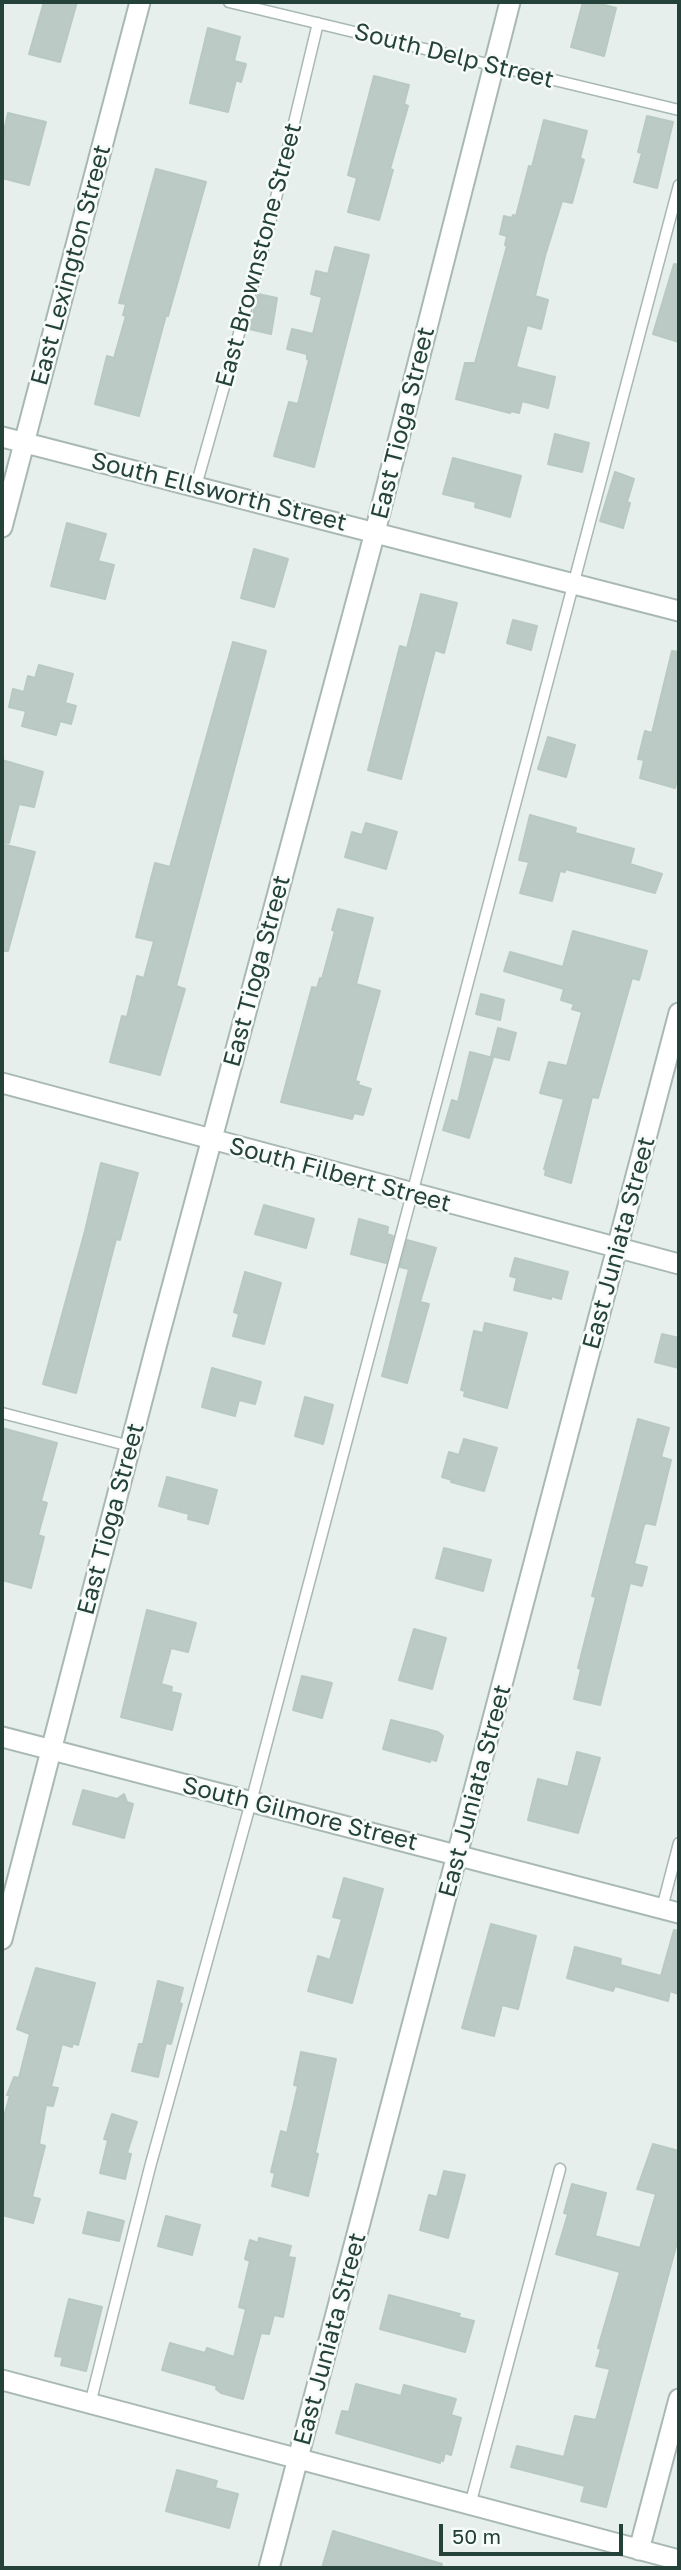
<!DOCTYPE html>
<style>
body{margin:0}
#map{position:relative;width:681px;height:2570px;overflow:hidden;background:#e6efeb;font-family:"Golos Text",sans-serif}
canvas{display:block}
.frame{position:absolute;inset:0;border:4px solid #24423a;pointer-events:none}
.scale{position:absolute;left:439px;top:2524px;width:184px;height:32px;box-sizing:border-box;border:4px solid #24423a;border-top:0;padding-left:9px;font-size:21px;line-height:24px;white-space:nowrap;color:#24423a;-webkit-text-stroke:5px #f7fbf9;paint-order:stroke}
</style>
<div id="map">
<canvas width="681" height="2570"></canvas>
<div class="frame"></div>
<div class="scale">50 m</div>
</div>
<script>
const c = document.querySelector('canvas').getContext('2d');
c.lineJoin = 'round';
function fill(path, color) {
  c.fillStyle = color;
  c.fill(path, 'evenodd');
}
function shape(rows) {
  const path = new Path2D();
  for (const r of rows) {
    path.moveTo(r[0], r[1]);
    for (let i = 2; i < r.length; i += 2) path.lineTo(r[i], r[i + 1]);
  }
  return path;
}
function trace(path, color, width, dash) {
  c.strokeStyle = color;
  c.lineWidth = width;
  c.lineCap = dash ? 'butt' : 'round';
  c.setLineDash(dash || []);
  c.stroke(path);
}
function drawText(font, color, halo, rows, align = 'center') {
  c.font = font + ' "Golos Text",sans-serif';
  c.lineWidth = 5;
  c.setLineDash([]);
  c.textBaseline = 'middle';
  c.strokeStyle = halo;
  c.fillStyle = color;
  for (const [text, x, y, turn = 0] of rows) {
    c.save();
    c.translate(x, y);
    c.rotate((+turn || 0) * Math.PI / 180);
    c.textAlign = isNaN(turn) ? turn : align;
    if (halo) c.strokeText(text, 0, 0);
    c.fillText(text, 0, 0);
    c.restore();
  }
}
const building = shape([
 [44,2,77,2,60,62,29,54,44,2],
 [583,2,593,2,616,8,604,56,571,47,583,2],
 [208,28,240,37,234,61,246,64,241,82,236,80,228,112,190,103,208,28],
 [374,76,409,85,404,104,408,106,390,169,393,170,379,220,348,212,357,178,348,175,374,76],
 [8,113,46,122,29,185,2,178,2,140,8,113],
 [647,116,673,122,657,188,634,182,642,153,638,152,647,116],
 [544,120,587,131,580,158,584,160,572,203,562,201,545,256,535,296,548,300,541,329,527,325,516,367,555,377,548,408,522,401,519,413,511,411,510,413,456,399,465,363,475,363,507,246,505,245,507,236,500,234,504,216,512,218,513,215,516,216,529,166,532,167,544,120],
 [156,169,206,182,168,316,166,315,139,416,95,404,107,356,114,358,126,316,123,315,126,304,119,303,156,169],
 [335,247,369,255,314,467,274,456,289,402,298,404,309,360,307,359,307,354,287,349,292,329,313,334,322,297,311,294,316,271,328,274,335,247],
 [674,264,679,265,679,342,653,334,674,264],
 [258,294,277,298,271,334,249,329,258,294],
 [555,434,589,443,582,472,548,464,555,434],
 [453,458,521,476,510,517,475,507,476,502,443,494,453,458],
 [615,472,634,479,627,502,630,503,623,528,600,521,615,472],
 [67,523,106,534,98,561,114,565,105,599,51,586,67,523],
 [254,549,288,559,274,607,241,598,254,549],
 [421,594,457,603,444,653,435,650,401,779,368,770,400,646,407,648,421,594],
 [513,620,537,626,531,650,507,643,513,620],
 [233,642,266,651,176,986,185,989,160,1075,110,1062,122,1016,127,1017,137,976,144,978,154,941,136,937,155,863,170,867,233,642],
 [672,651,679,652,679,771,675,788,640,778,644,760,638,759,645,731,652,733,672,651],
 [39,665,73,674,65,703,76,706,71,724,60,721,56,735,22,726,26,711,9,707,13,689,24,692,28,676,35,678,39,665],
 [548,737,575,745,566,777,538,769,548,737],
 [2,760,43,772,34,807,19,804,9,843,2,842,2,760],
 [530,815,576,828,575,833,634,849,630,864,662,874,655,893,565,869,565,872,560,871,552,901,520,893,529,862,519,860,530,815],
 [366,823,397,832,386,869,345,857,352,832,362,835,366,823],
 [2,844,35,852,8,951,2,951,2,844],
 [338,909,373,918,356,984,380,991,355,1081,359,1082,358,1085,371,1089,363,1115,354,1113,352,1119,281,1102,312,987,317,988,320,978,322,979,335,931,332,930,338,909],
 [573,931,647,951,639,980,632,978,598,1098,592,1097,571,1183,545,1175,546,1170,544,1169,564,1099,540,1093,549,1062,567,1066,582,1012,572,1009,574,1004,561,1000,564,989,504,971,510,952,563,967,573,931],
 [481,994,504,1000,500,1020,476,1014,481,994],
 [498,1028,516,1033,509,1060,491,1056,498,1028],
 [470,1052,493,1058,469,1138,443,1130,452,1100,458,1102,470,1052],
 [101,1163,138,1173,120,1240,116,1239,76,1393,43,1384,85,1231,101,1163],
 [264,1205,314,1219,306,1248,255,1234,264,1205],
 [359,1219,388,1227,387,1234,393,1236,386,1263,351,1254,359,1219],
 [407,1240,436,1248,420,1302,429,1304,407,1383,382,1376,409,1269,400,1267,407,1240],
 [515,1258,568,1272,561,1299,551,1296,551,1299,514,1290,517,1278,510,1276,515,1258],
 [245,1272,281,1283,264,1344,233,1336,239,1314,234,1312,245,1272],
 [485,1323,527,1333,507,1408,464,1396,465,1391,461,1390,474,1331,483,1333,485,1323],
 [662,1334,679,1338,679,1368,655,1362,662,1334],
 [212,1368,261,1382,255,1404,239,1400,235,1416,202,1407,212,1368],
 [305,1397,333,1405,323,1444,295,1436,305,1397],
 [638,1419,669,1428,661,1457,671,1460,655,1525,646,1523,644,1525,634,1564,647,1567,642,1586,630,1583,600,1705,574,1699,581,1669,578,1668,596,1597,592,1596,638,1419],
 [2,1428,57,1443,41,1501,47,1503,38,1535,44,1537,31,1588,2,1580,2,1428],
 [464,1439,497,1448,484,1491,451,1482,452,1480,442,1477,449,1452,459,1455,464,1439],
 [167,1477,217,1490,208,1524,188,1519,189,1514,159,1506,167,1477],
 [444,1548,491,1560,483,1591,436,1578,444,1548],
 [147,1610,196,1623,188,1652,171,1648,161,1684,172,1687,171,1692,181,1694,172,1730,121,1717,147,1610],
 [414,1629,446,1638,432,1689,399,1680,414,1629],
 [302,1676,332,1683,322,1718,293,1710,302,1676],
 [391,1720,438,1732,443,1736,436,1761,431,1759,430,1762,383,1749,391,1720],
 [577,1752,600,1758,578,1833,528,1820,538,1779,568,1787,577,1752],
 [83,1790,117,1799,124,1794,127,1802,133,1804,124,1838,73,1824,83,1790],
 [344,1878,383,1889,352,2003,308,1991,318,1956,330,1960,342,1919,333,1917,344,1878],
 [491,1924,536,1936,518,2009,502,2005,494,2036,462,2028,491,1924],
 [674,1930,679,1931,679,1994,670,1991,668,2001,615,1986,613,1991,567,1978,575,1947,621,1959,620,1965,661,1976,674,1930],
 [36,1968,95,1983,78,2045,73,2043,72,2047,62,2044,51,2087,58,2088,53,2106,46,2105,39,2144,45,2146,32,2197,40,2199,33,2223,2,2215,2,2124,10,2095,7,2095,14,2077,19,2078,30,2034,17,2029,36,1968],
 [158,1981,183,1988,179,2003,182,2004,171,2044,166,2043,158,2077,132,2071,139,2044,143,2044,158,1981],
 [301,2052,336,2059,315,2153,318,2154,308,2196,272,2186,275,2173,271,2172,281,2131,287,2133,298,2086,294,2085,301,2052],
 [112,2114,137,2122,127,2153,131,2154,125,2179,100,2173,108,2140,104,2139,112,2114],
 [653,2144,679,2151,679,2235,606,2507,581,2501,585,2486,511,2467,517,2446,564,2457,575,2416,596,2420,610,2369,596,2366,601,2349,598,2348,620,2272,556,2254,568,2214,564,2213,572,2184,606,2193,595,2236,640,2248,656,2194,637,2189,653,2144],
 [444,2171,465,2175,448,2238,420,2230,429,2195,437,2197,444,2171],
 [88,2212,124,2221,119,2241,83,2233,88,2212],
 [166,2216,200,2225,192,2255,158,2246,166,2216],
 [259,2238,291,2246,288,2257,295,2258,283,2317,274,2315,269,2334,261,2333,243,2399,221,2393,216,2389,217,2386,162,2370,170,2343,205,2353,207,2348,234,2357,246,2309,239,2307,250,2261,245,2259,250,2240,258,2243,259,2238],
 [389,2295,460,2314,458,2317,474,2321,465,2352,380,2329,389,2295],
 [69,2299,102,2307,86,2371,61,2365,63,2357,55,2356,69,2299],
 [356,2384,401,2396,404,2385,456,2399,451,2415,461,2418,451,2455,445,2453,443,2461,440,2460,440,2463,336,2433,342,2411,349,2412,356,2384],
 [177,2470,217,2481,215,2488,238,2494,229,2528,166,2511,177,2470],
 [333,2531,442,2564,441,2568,322,2568,333,2531]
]);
const service = shape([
 [229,2,679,110],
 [196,486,269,227,318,23],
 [2,1413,130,1446],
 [662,1908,679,1843],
 [90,2404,150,2167,251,1802,679,185],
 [470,2505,560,2169]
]);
const minor = shape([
 [2,437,679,611],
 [2,527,140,2],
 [2,1083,679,1264],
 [2,1737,679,1913],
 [2,1939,157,1343,375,532,510,2],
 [2,2380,679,2560],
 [639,2550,679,2399],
 [269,2568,679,1013]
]);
const streetNames = [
 ["South Delp Street",454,56,14],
 ["East Brownstone Street",259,255,-75],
 ["East Lexington Street",71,265,-75],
 ["East Tioga Street",403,423,-76],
 ["South Ellsworth Street",219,492,14],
 ["East Tioga Street",257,971,-75],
 ["South Filbert Street",340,1175,15],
 ["East Juniata Street",619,1243,-75],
 ["East Tioga Street",111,1519,-75],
 ["East Juniata Street",475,1791,-75],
 ["South Gilmore Street",300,1814,14],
 ["East Juniata Street",330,2339,-75]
];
fill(building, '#bbcac4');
trace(building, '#b8c9c2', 2);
trace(service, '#a8b8b2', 13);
trace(minor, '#a8b8b2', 23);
trace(service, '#fff', 10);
trace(minor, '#fff', 19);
drawText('24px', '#24423a', '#f7fbf9', streetNames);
</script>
